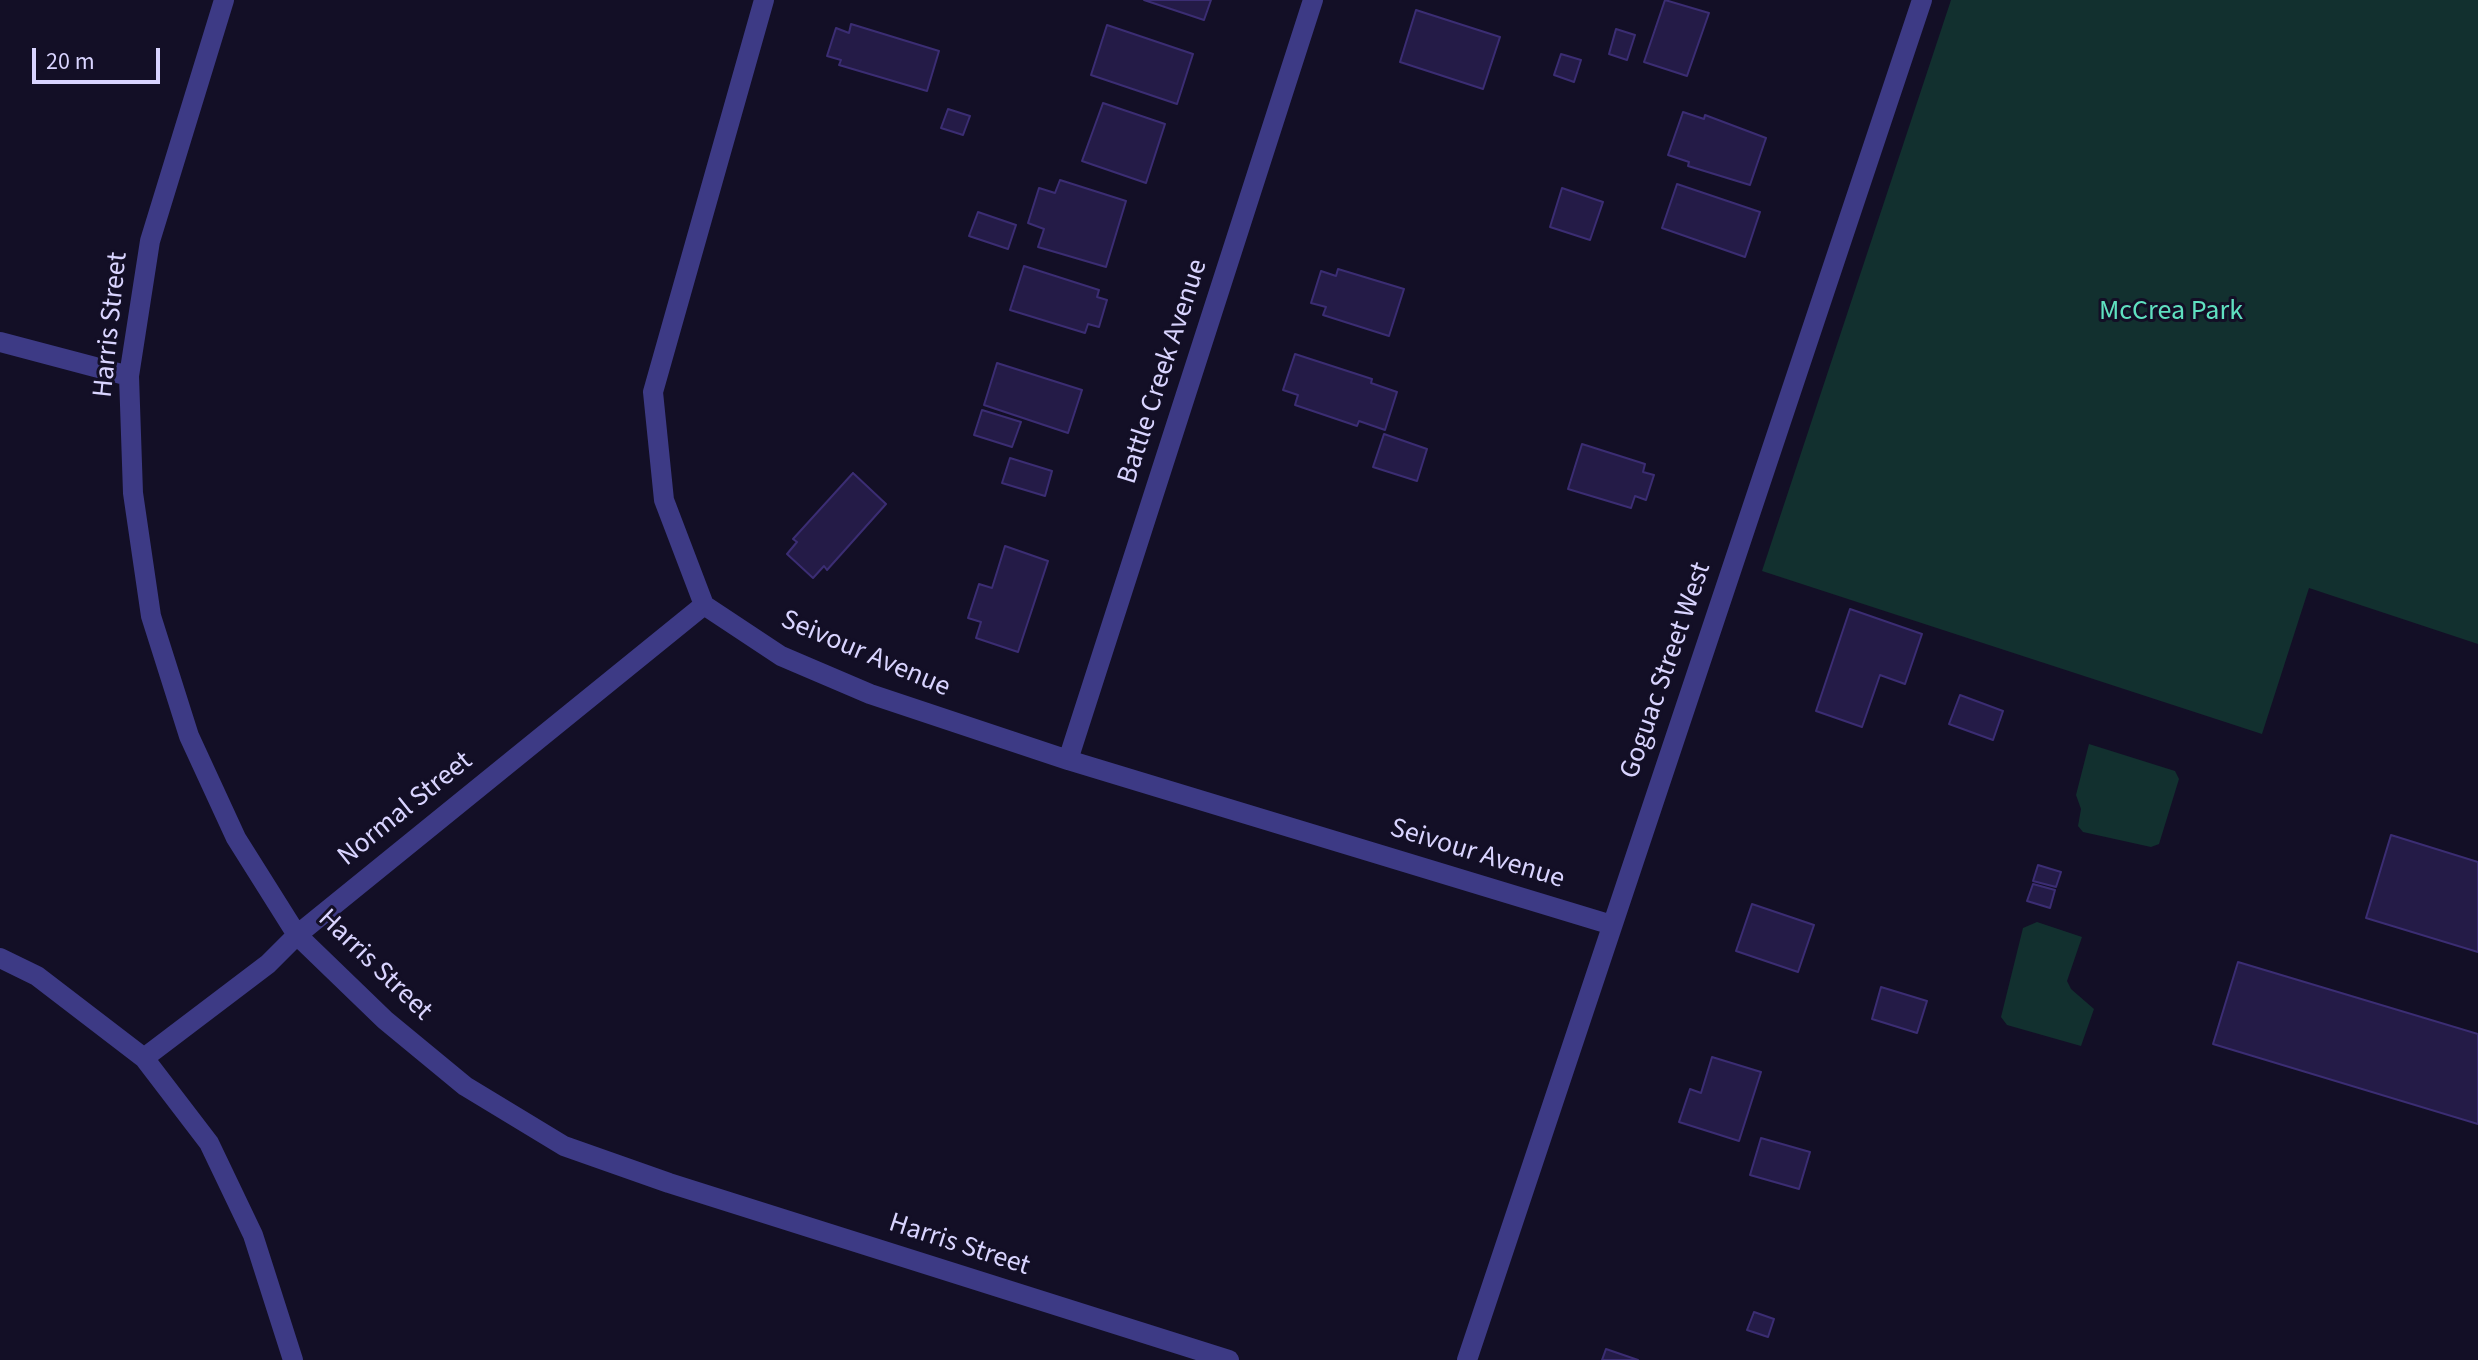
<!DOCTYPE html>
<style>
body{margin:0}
#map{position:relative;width:2478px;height:1360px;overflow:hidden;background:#130f26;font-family:"Source Sans 3",sans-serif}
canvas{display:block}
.scale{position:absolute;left:32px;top:48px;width:128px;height:36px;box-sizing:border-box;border:4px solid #d9d4ff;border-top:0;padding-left:10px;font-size:24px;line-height:28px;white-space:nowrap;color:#d9d4ff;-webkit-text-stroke:6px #130f26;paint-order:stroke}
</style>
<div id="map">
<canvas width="2478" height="1360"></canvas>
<div class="scale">20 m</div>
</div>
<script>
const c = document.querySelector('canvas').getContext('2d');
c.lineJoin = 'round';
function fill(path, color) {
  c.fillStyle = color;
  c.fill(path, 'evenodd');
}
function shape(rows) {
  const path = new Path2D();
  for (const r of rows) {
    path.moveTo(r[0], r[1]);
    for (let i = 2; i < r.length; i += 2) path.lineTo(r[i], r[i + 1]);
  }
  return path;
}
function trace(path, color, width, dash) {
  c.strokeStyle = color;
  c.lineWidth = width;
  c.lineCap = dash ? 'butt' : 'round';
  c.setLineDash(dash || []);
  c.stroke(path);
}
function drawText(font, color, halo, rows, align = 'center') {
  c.font = font + ' "Source Sans 3",sans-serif';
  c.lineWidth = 6;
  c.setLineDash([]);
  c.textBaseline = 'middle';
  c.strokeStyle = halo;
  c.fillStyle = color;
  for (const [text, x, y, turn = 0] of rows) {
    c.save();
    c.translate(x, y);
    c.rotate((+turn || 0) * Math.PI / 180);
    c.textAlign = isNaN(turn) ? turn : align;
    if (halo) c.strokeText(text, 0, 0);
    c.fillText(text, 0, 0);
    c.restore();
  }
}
const green = shape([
 [1951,0,2478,0,2478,644,2309,588,2262,734,1762,571],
 [2089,744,2175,771,2179,779,2159,844,2151,847,2083,832,2078,826,2081,809,2076,795],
 [2037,922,2082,937,2067,981,2071,989,2094,1009,2081,1046,2007,1025,2001,1017,2023,928]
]);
const building = shape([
 [1144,0,1211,0,1204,20,1144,0],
 [1665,0,1709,13,1687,76,1644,62,1665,0],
 [1416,10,1500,37,1483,89,1400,62,1416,10],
 [851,24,939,51,927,91,839,65,841,60,827,56,836,28,849,33,851,24],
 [1107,25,1193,54,1177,104,1091,75,1107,25],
 [1616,29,1635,35,1627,60,1609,54,1616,29],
 [1561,54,1581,60,1574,82,1554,75,1561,54],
 [1103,103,1165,124,1146,183,1082,161,1103,103],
 [948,109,970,116,963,135,941,128,948,109],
 [1683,112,1704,119,1705,115,1766,138,1750,185,1688,166,1689,162,1668,155,1683,112],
 [1060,180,1126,201,1106,267,1038,247,1044,229,1028,223,1039,188,1055,193,1060,180],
 [1677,184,1760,212,1745,257,1662,228,1677,184],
 [1562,188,1603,202,1590,240,1550,227,1562,188],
 [978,212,1016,225,1008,249,969,236,978,212],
 [1024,266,1099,290,1097,297,1107,300,1099,327,1088,324,1085,333,1010,310,1024,266],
 [1338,269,1404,289,1389,336,1323,315,1326,307,1311,303,1321,271,1336,276,1338,269],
 [1295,354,1372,379,1371,383,1397,392,1385,430,1359,421,1357,426,1295,405,1298,395,1283,390,1295,354],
 [997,363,1082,390,1068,433,984,405,997,363],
 [982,410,1021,422,1012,447,974,435,982,410],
 [1384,434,1427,449,1417,481,1373,467,1384,434],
 [1582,444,1645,464,1643,472,1654,475,1646,500,1635,496,1631,508,1568,489,1582,444],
 [1010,458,1052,471,1045,496,1002,483,1010,458],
 [853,473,886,504,827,570,824,566,813,578,787,554,797,542,793,539,853,473],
 [1005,546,1048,561,1018,652,976,638,981,622,968,618,979,584,992,588,1005,546],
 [1850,609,1922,634,1905,684,1880,675,1862,727,1816,711,1850,609],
 [1960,695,2003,711,1993,740,1949,724,1960,695],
 [2391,835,2478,862,2478,952,2366,918,2391,835],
 [2038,865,2061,872,2056,887,2033,881,2038,865],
 [2033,884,2055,890,2050,908,2027,901,2033,884],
 [1752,904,1814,925,1798,972,1736,951,1752,904],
 [2238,962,2478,1034,2478,1124,2213,1044,2238,962],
 [1881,987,1927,1001,1917,1033,1872,1019,1881,987],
 [1712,1057,1761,1072,1739,1141,1679,1122,1690,1089,1701,1093,1712,1057],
 [1761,1138,1810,1152,1799,1189,1750,1175,1761,1138],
 [1754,1312,1774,1319,1768,1337,1747,1330,1754,1312],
 [1606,1349,1638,1360,1602,1360,1606,1349]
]);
const minor = shape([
 [224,0,150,241,129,376,133,493,151,616,189,736,236,838,297,935,385,1020,465,1086,564,1146,669,1183,1229,1360],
 [764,0,653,392,664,500,704,605,781,656,870,694,1068,760,1612,925],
 [0,342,129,376],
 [1068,760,1313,0],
 [0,958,37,976,144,1058,209,1143,253,1235,293,1360],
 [144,1058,268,964,297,935,704,605],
 [1467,1360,1922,0]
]);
const parkNames = [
 ["McCrea Park",2171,313]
];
const streetNames = [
 ["Harris Street",112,325,-84],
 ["Battle Creek Avenue",1164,372,-72],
 ["Seivour Avenue",865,655,23],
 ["Goguac Street West",1667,671,-71],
 ["Normal Street",406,810,-39],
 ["Seivour Avenue",1477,855,17],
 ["Harris Street",374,966,44],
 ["Harris Street",959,1246,18]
];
fill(green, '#12302f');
fill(building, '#241b47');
trace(building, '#3b2d73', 2);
trace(minor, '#3d3a85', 20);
drawText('28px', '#5fe0c0', '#130f26', parkNames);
drawText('28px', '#d9d4ff', '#130f26', streetNames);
</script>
